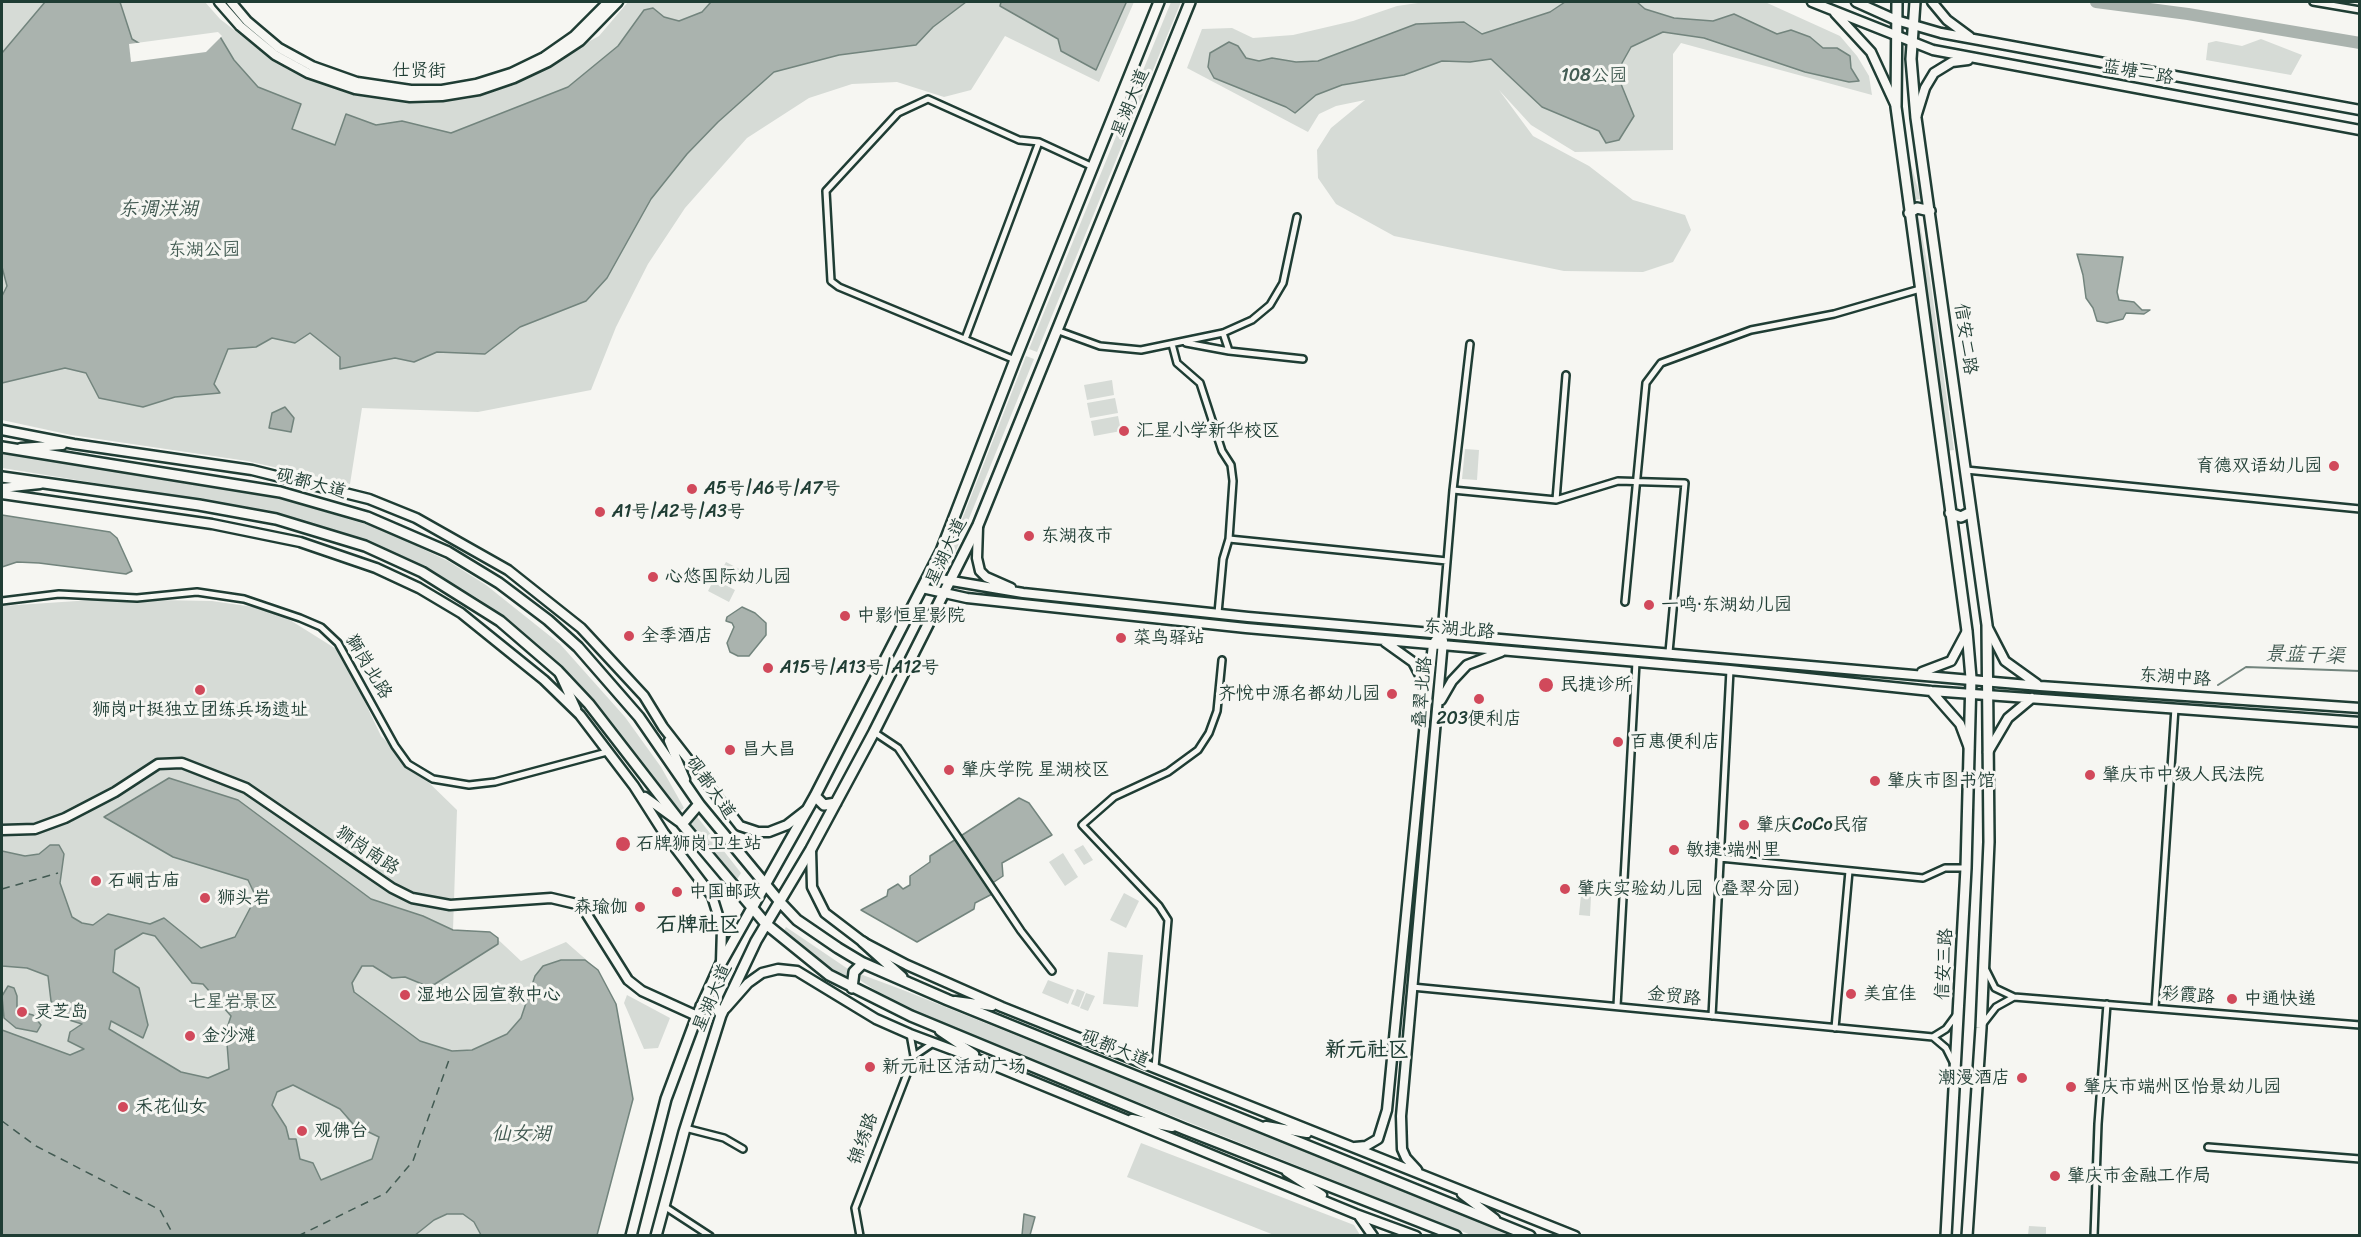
<!DOCTYPE html>
<meta charset="utf-8">
<style>
body{margin:0}
#map{position:relative;width:2361px;height:1237px;overflow:hidden;background:#f6f6f2;font-family:Sriracha,sans-serif}
canvas{display:block}
.frame{position:absolute;inset:0;border:3px solid #1f3d34;pointer-events:none}
</style>
<div id="map">
<canvas width="2361" height="1237"></canvas>
<div class="frame"></div>
</div>
<script>
const c = document.querySelector('canvas').getContext('2d');
c.lineJoin = 'round';
function fill(path, color) {
  c.fillStyle = color;
  c.fill(path, 'evenodd');
}
function shape(rows) {
  const path = new Path2D();
  for (const r of rows) {
    path.moveTo(r[0], r[1]);
    for (let i = 2; i < r.length; i += 2) path.lineTo(r[i], r[i + 1]);
  }
  return path;
}
function trace(path, color, width, dash) {
  c.strokeStyle = color;
  c.lineWidth = width;
  c.lineCap = dash ? 'butt' : 'round';
  c.setLineDash(dash || []);
  c.stroke(path);
}
function drawText(font, color, halo, rows, align = 'center') {
  c.font = font + ' Sriracha,"LXGW WenKai TC",sans-serif';
  c.lineWidth = 6;
  c.setLineDash([]);
  c.textBaseline = 'middle';
  c.strokeStyle = halo;
  c.fillStyle = color;
  for (const [text, x, y, turn = 0] of rows) {
    c.save();
    c.translate(x, y);
    c.rotate((+turn || 0) * Math.PI / 180);
    c.textAlign = isNaN(turn) ? turn : align;
    if (halo) c.strokeText(text, 0, 0);
    c.fillText(text, 0, 0);
    c.restore();
  }
}
const green = shape([
 [2,2,205,2,220,19,270,58,312,80,353,95,404,102,467,99,513,83,599,36,628,2,1134,2,1099,82,1005,36,971,90,944,97,897,82,852,84,809,98,747,138,685,208,648,264,616,327,591,390,478,412,362,408,350,484,247,461,71,435,2,420],
 [1171,2,1181,2,1037,352,1029,349],
 [1425,2,1765,2,1840,36,1857,56,1869,76,1872,95,1681,43,1673,54,1673,150,1575,152,1531,125,1499,90,1533,136,1589,166,1633,200,1685,215,1691,230,1673,262,1643,272,1564,271,1394,236,1336,204,1318,178,1317,150,1331,128,1365,100,1336,106,1319,114,1308,132,1187,68,1202,29,1232,28,1253,38,1293,35,1353,21,1397,6],
 [2261,39,2302,55,2291,75,2206,60,2208,43,2216,41,2242,46],
 [1906,146,1919,193,1920,199,1911,201,1904,147],
 [1918,214,1930,278,1954,450,1945,451,1912,215],
 [1026,356,1034,359,955,553,950,550],
 [1112,380,1114,395,1087,400,1084,385],
 [1115,398,1118,413,1090,418,1087,403],
 [1118,416,1121,431,1094,436,1091,421],
 [1465,449,1479,450,1477,480,1462,479],
 [2,452,252,492,296,503,381,529,448,561,486,585,560,644,625,717,661,767,684,808,680,811,580,688,548,655,479,599,410,559,340,532,251,508,2,468],
 [726,562,747,573,741,584,720,573],
 [714,579,735,590,729,602,708,591],
 [107,599,212,601,274,610,341,652,381,736,457,810,453,930,490,932,521,961,566,942,598,970,616,1004,633,1099,597,1235,2,1236,2,606],
 [695,814,741,873,736,881,688,821],
 [1083,845,1093,860,1084,865,1074,850],
 [1063,853,1078,877,1065,886,1049,862],
 [1124,893,1139,901,1126,928,1110,920],
 [1581,895,1591,896,1590,916,1579,915],
 [786,927,848,969,846,978,782,934],
 [1108,952,1143,955,1138,1007,1103,1004],
 [860,974,903,990,1514,1235,1471,1235,975,1037,898,1005,858,979],
 [1048,980,1074,990,1068,1004,1042,993],
 [1077,989,1085,992,1079,1007,1071,1004],
 [1086,993,1095,996,1088,1011,1080,1008],
 [627,995,670,1018,658,1048,644,1049,624,1003],
 [1141,1143,1354,1225,1360,1235,1274,1235,1127,1177],
 [2029,1226,2046,1227,2046,1235,2028,1235]
]);
const water = shape([
 [45,2,120,2,132,39,142,45,219,35,234,60,258,87,301,104,292,129,335,145,346,114,376,125,402,121,451,133,568,87,618,46,644,10,653,8,664,17,679,21,702,12,711,2,966,2,933,27,916,45,839,55,774,72,718,122,687,154,651,199,607,278,586,301,520,327,485,354,437,352,414,362,395,358,340,369,340,357,310,333,295,343,272,338,256,347,228,349,214,384,220,393,175,397,143,407,99,398,86,373,65,368,2,383,2,296,7,286,2,267,2,53,45,2],
 [1001,2,1125,2,1126,3,1096,70,1061,51,1058,39,1000,6,1001,2],
 [1565,2,1637,2,1645,9,1674,18,1713,21,1734,14,1777,34,1791,30,1810,37,1823,48,1837,48,1850,56,1851,68,1859,81,1849,82,1805,72,1704,38,1663,32,1631,47,1622,63,1621,84,1634,116,1619,140,1606,143,1599,131,1542,107,1491,59,1470,62,1442,61,1404,75,1342,85,1316,95,1295,113,1286,107,1214,78,1208,67,1210,53,1229,42,1238,46,1246,58,1259,61,1272,58,1296,62,1318,61,1416,24,1464,22,1482,34,1550,12,1565,2],
 [2077,254,2123,257,2117,292,2119,300,2134,302,2142,310,2150,310,2144,314,2126,313,2123,319,2107,323,2097,321,2093,308,2086,298,2083,275,2077,254],
 [285,407,294,418,291,432,269,428,272,413,285,407],
 [2,515,110,532,117,538,132,571,126,574,39,563,17,562,2,567,2,515],
 [742,607,755,613,766,623,766,635,749,656,738,656,730,652,727,643,734,627,732,623,726,621,727,617,742,607],
 [169,778,238,800,371,899,423,916,453,930,490,932,498,938,498,944,435,984,427,986,405,977,392,978,373,966,362,966,352,983,354,992,420,1041,452,1051,472,1050,507,1034,521,1018,535,976,543,966,561,960,585,960,598,970,616,1004,633,1099,597,1235,481,1235,474,1222,463,1214,447,1214,434,1220,414,1236,2,1235,2,1030,70,1055,84,1049,68,1041,70,1032,82,1024,66,1019,51,1001,48,976,27,968,2,966,2,851,25,856,39,854,50,845,59,845,64,854,60,883,72,917,82,923,93,925,108,914,150,924,164,918,201,948,235,937,256,897,248,880,173,857,104,817,169,778],
 [143,933,155,936,192,983,203,984,231,1016,226,1031,229,1069,208,1078,181,1072,109,1029,111,1021,143,1038,148,1025,139,988,113,972,115,950,143,933],
 [293,1085,340,1109,354,1125,379,1137,372,1159,321,1180,313,1163,300,1159,296,1139,289,1139,286,1127,272,1105,277,1092,293,1085],
 [1019,798,1029,803,1052,835,1002,863,1003,876,991,884,996,892,975,903,974,909,917,942,861,910,887,896,888,890,898,884,903,889,910,885,910,876,930,862,930,856,1019,798],
 [8,986,14,988,17,996,17,1011,33,1015,41,1025,37,1032,16,1028,4,1018,2,996,8,986],
 [1024,1214,1035,1217,1030,1235,1022,1235,1024,1214]
]);
const pier = shape([
 [218,32,222,36,206,52,131,62,129,44]
]);
const stream = shape([
 [2218,685,2246,667,2360,671]
]);
const river = shape([
 [2096,2,2188,14,2360,43]
]);
const ferry = shape([
 [2,889,58,873],
 [2,1121,36,1146,160,1210,174,1236],
 [298,1236,386,1193,413,1161,450,1057]
]);
const street = shape([
 [2313,2,2360,10],
 [1056,330,1100,346,1141,350,1223,333,1252,320,1270,305,1283,283,1297,217],
 [1223,333,1229,351],
 [965,339,1039,142,1093,167],
 [1186,343,1229,351,1303,359],
 [1172,344,1177,363,1200,383,1222,451,1231,465,1233,481,1229,539,1223,559,1218,613],
 [1015,360,839,287,831,281,826,191,898,113,928,99,1019,140,1039,142],
 [1966,470,2360,509],
 [1453,490,1556,500,1618,481,1685,483,1669,652],
 [1556,500,1566,375],
 [1229,539,1447,561],
 [2,601,59,594,137,598,197,592,244,599,300,618,321,627,338,643,395,746,408,764,433,779,469,785,495,782,607,752],
 [1625,602,1646,383,1661,363,1751,330,1834,314,1920,289],
 [1441,633,1453,490,1470,344],
 [874,732,898,748,1021,931,1052,971],
 [1720,858,1923,878,1945,868,1966,868],
 [1986,970,1995,988,2014,997,2360,1025],
 [1412,987,1933,1037],
 [1617,1006,1636,662],
 [2155,1008,2175,708],
 [1712,1016,1730,670],
 [1982,1025,1996,1007,2014,997],
 [1835,1028,1849,871],
 [910,1034,914,1056],
 [1933,1037,1946,1048,1954,1064],
 [1933,1037,1946,1029,1957,1014],
 [914,1056,933,1043],
 [1155,1067,1168,920,1159,906,1082,825,1114,797,1168,772,1198,750,1209,733,1217,711,1222,660],
 [685,1128,724,1138,743,1149],
 [2208,1147,2360,1159],
 [664,1206,710,1236],
 [860,1236,855,1208,914,1056],
 [2094,1236,2098,1124,2107,1004]
]);
const secondary = shape([
 [219,2,240,26,275,55,308,73,355,89,410,97,442,96,479,90,514,78,548,62,580,41,618,2],
 [231,2,247,21,279,48,312,66,357,82,411,90,442,90,476,84,511,73,544,57,574,36,608,2],
 [1812,2,1933,50,2360,130],
 [1856,2,1896,20,1941,33,2360,110],
 [1932,2,1947,20,1970,37],
 [1835,13,1871,52,1895,104],
 [1916,117,1925,88,1934,73,1952,62,1968,60],
 [2,430,74,444,252,470,369,499,416,518,508,570,581,628,644,696,663,727,740,826,758,832,769,832,787,825,805,811],
 [21,448,62,445],
 [2,488,40,484],
 [2,494,212,524,300,542,376,568,419,588,461,613,544,680,580,715,634,786,664,833,712,896,722,928,721,962],
 [978,527,977,558,980,571,986,577,1011,588],
 [928,577,1023,593,1248,617,2040,686,2360,708],
 [922,588,967,598,1246,628,1730,670,1931,691,2360,722],
 [1988,628,2005,661,2037,684],
 [1385,642,1413,662,1422,679,1425,692],
 [1922,672,1951,661,1967,631],
 [560,674,576,709],
 [1931,691,1960,724,1969,748],
 [1441,700,1452,681,1467,665,1501,652],
 [669,741,685,779],
 [1988,752,2008,718,2032,698],
 [645,797,678,821],
 [2,830,35,829,65,818,115,792,158,764,182,763,246,788,392,888,412,898,450,905,551,898,581,905,628,980,642,991,697,1016],
 [811,849,812,887,825,913,863,942,907,965,1002,1007,1575,1236],
 [955,1001,992,1006],
 [726,1008,748,983,762,973,778,969,797,971,876,1019,910,1034,993,1065,1356,1214,1416,1236],
 [940,1031,974,1054],
 [1132,1119,1172,1127],
 [1266,1126,1307,1133],
 [1355,1147,1366,1146,1378,1139,1387,1110,1427,701,1433,644,1441,633],
 [1417,1170,1406,1158,1402,1149,1401,1116,1443,641],
 [1287,1172,1322,1195],
 [1462,1194,1495,1219],
 [1359,1216,1373,1236]
]);
const primary = shape([
 [1897,2,1896,107,1967,631,1971,678,1966,868,1946,1236],
 [1915,2,1911,59,1916,118,1987,625,1989,842,1981,1028,1967,1236],
 [1909,213,1917,208,1930,211],
 [2,447,280,492,367,517,448,552,499,583,548,620,578,647,639,717,699,804,780,902,797,920,838,948,863,963,948,1000,1530,1236],
 [2,477,199,505,276,519,365,546,422,572,500,621,558,671,589,704,682,824,766,924,829,975,911,1016,1184,1129,1456,1236],
 [1950,513,1961,517,1971,512],
 [815,796,824,805,836,803],
 [682,824,699,804],
 [863,942,902,977],
 [852,988,854,972,863,963],
 [701,1006,710,1004,715,1006,721,1015],
 [631,1236,666,1099,697,1016,720,965,815,796,941,551,1015,360,1159,2],
 [656,1236,684,1132,721,1015,756,941,811,849,874,732,978,525,1190,2]
]);
const markers = [
 [1124,431,6,"#d1495b"],
 [2334,466,6,"#d1495b"],
 [692,489,6,"#d1495b"],
 [600,512,6,"#d1495b"],
 [1029,536,6,"#d1495b"],
 [653,577,6,"#d1495b"],
 [1649,605,6,"#d1495b"],
 [845,616,6,"#d1495b"],
 [629,636,6,"#d1495b"],
 [1121,638,6,"#d1495b"],
 [768,668,6,"#d1495b"],
 [1546,685,8,"#d1495b"],
 [200,690,6,"#d1495b"],
 [1392,694,6,"#d1495b"],
 [1479,699,6,"#d1495b"],
 [1618,742,6,"#d1495b"],
 [730,750,6,"#d1495b"],
 [949,770,6,"#d1495b"],
 [2090,775,6,"#d1495b"],
 [1875,781,6,"#d1495b"],
 [1744,825,6,"#d1495b"],
 [623,844,8,"#d1495b"],
 [1674,850,6,"#d1495b"],
 [96,881,6,"#d1495b"],
 [1565,889,6,"#d1495b"],
 [677,892,6,"#d1495b"],
 [205,898,6,"#d1495b"],
 [640,907,6,"#d1495b"],
 [1851,994,6,"#d1495b"],
 [405,995,6,"#d1495b"],
 [2232,999,6,"#d1495b"],
 [22,1012,6,"#d1495b"],
 [190,1036,6,"#d1495b"],
 [870,1067,6,"#d1495b"],
 [2022,1078,6,"#d1495b"],
 [2071,1087,6,"#d1495b"],
 [123,1107,6,"#d1495b"],
 [302,1131,6,"#d1495b"],
 [2055,1176,6,"#d1495b"]
];
const streetNames = [
 ["仕贤街",419,71],
 ["蓝塘二路",2138,73,10],
 ["星湖大道",1131,103,-68],
 ["信安二路",1965,339,82],
 ["砚都大道",311,484,15],
 ["星湖大道",947,552,-65],
 ["东湖北路",1459,630,5],
 ["獅岗北路",368,667,59],
 ["东湖中路",2175,678,4],
 ["叠翠北路",1423,692,-85],
 ["砚都大道",710,788,55],
 ["狮岗南路",367,851,34],
 ["信安三路",1945,964,-87],
 ["彩霞路",2188,996,5],
 ["金贸路",1674,997,6],
 ["星湖大道",713,998,-67],
 ["砚都大道",1115,1049,22],
 ["锦绣路",864,1139,-70]
];
const parkNames = [
 ["108公园",1594,76],
 ["东湖公园",204,250],
 ["七星岩景区",233,1002]
];
const poiNames = [
 ["汇星小学新华校区",1136,431],
 ["育德双语幼儿园",2322,466,"right"],
 ["A5号|A6号|A7号",704,489],
 ["A1号|A2号|A3号",612,512],
 ["东湖夜市",1041,536],
 ["心悠国际幼儿园",665,577],
 ["一鸣·东湖幼儿园",1661,605],
 ["中影恒星影院",857,616],
 ["全季酒店",641,636],
 ["菜鸟驿站",1133,638],
 ["A15号|A13号|A12号",780,668],
 ["民捷诊所",1560,685],
 ["齐悦中源名都幼儿园",1380,694,"right"],
 ["狮岗叶挺独立团练兵场遗址",200,710,"center"],
 ["203便利店",1479,719,"center"],
 ["百惠便利店",1630,742],
 ["昌大昌",742,750],
 ["肇庆学院 星湖校区",961,770],
 ["肇庆市中级人民法院",2102,775],
 ["肇庆市图书馆",1887,781],
 ["肇庆CoCo民宿",1756,825],
 ["石牌狮岗卫生站",636,844],
 ["敏捷·端州里",1686,850],
 ["石峒古庙",108,881],
 ["肇庆实验幼儿园（叠翠分园）",1577,889],
 ["中国邮政",689,892],
 ["狮头岩",217,898],
 ["森瑜伽",628,907,"right"],
 ["美宜佳",1863,994],
 ["湿地公园宣教中心",417,995],
 ["中通快递",2244,999],
 ["灵芝岛",34,1012],
 ["金沙滩",202,1036],
 ["新元社区活动广场",882,1067],
 ["潮漫酒店",2010,1078,"right"],
 ["肇庆市端州区怡景幼儿园",2083,1087],
 ["禾花仙女",135,1107],
 ["观佛台",314,1131],
 ["肇庆市金融工作局",2067,1176]
];
const waterNames = [
 ["东调洪湖",158,210],
 ["景蓝干渠",2305,656,2],
 ["仙女湖",521,1135]
];
const quarterNames = [
 ["石牌社区",698,926],
 ["新元社区",1367,1051]
];
fill(green, '#d6dbd6');
fill(water, '#aab3ae');
trace(water, '#72847d', 1.5);
fill(pier, '#f6f6f2');
trace(stream, '#72847d', 2);
trace(river, '#aab3ae', 12);
trace(ferry, '#425a52', 1.5, [8, 6]);
trace(street, '#1f3d34', 10);
trace(secondary, '#1f3d34', 13);
trace(primary, '#1f3d34', 14);
trace(street, '#f6f6f2', 5);
trace(secondary, '#f6f6f2', 8);
trace(primary, '#f6f6f2', 9);
for (const [x, y, r, color] of markers) {
  const dot = new Path2D();
  dot.arc(x, y, r, 0, 2 * Math.PI);
  c.fillStyle = color;
  c.fill(dot);
  trace(dot, '#f6f6f2', 2);
}
drawText('18px', '#1f3d34', '#f6f6f2', streetNames);
drawText('18px', '#445d54', '#f6f6f2', parkNames);
drawText('18px', '#1f3d34', '#f6f6f2', poiNames, 'left');
drawText('italic 20px', '#425a52', '#f6f6f2', waterNames);
drawText('bold 21px', '#1f3d34', '#f6f6f2', quarterNames);
</script>
